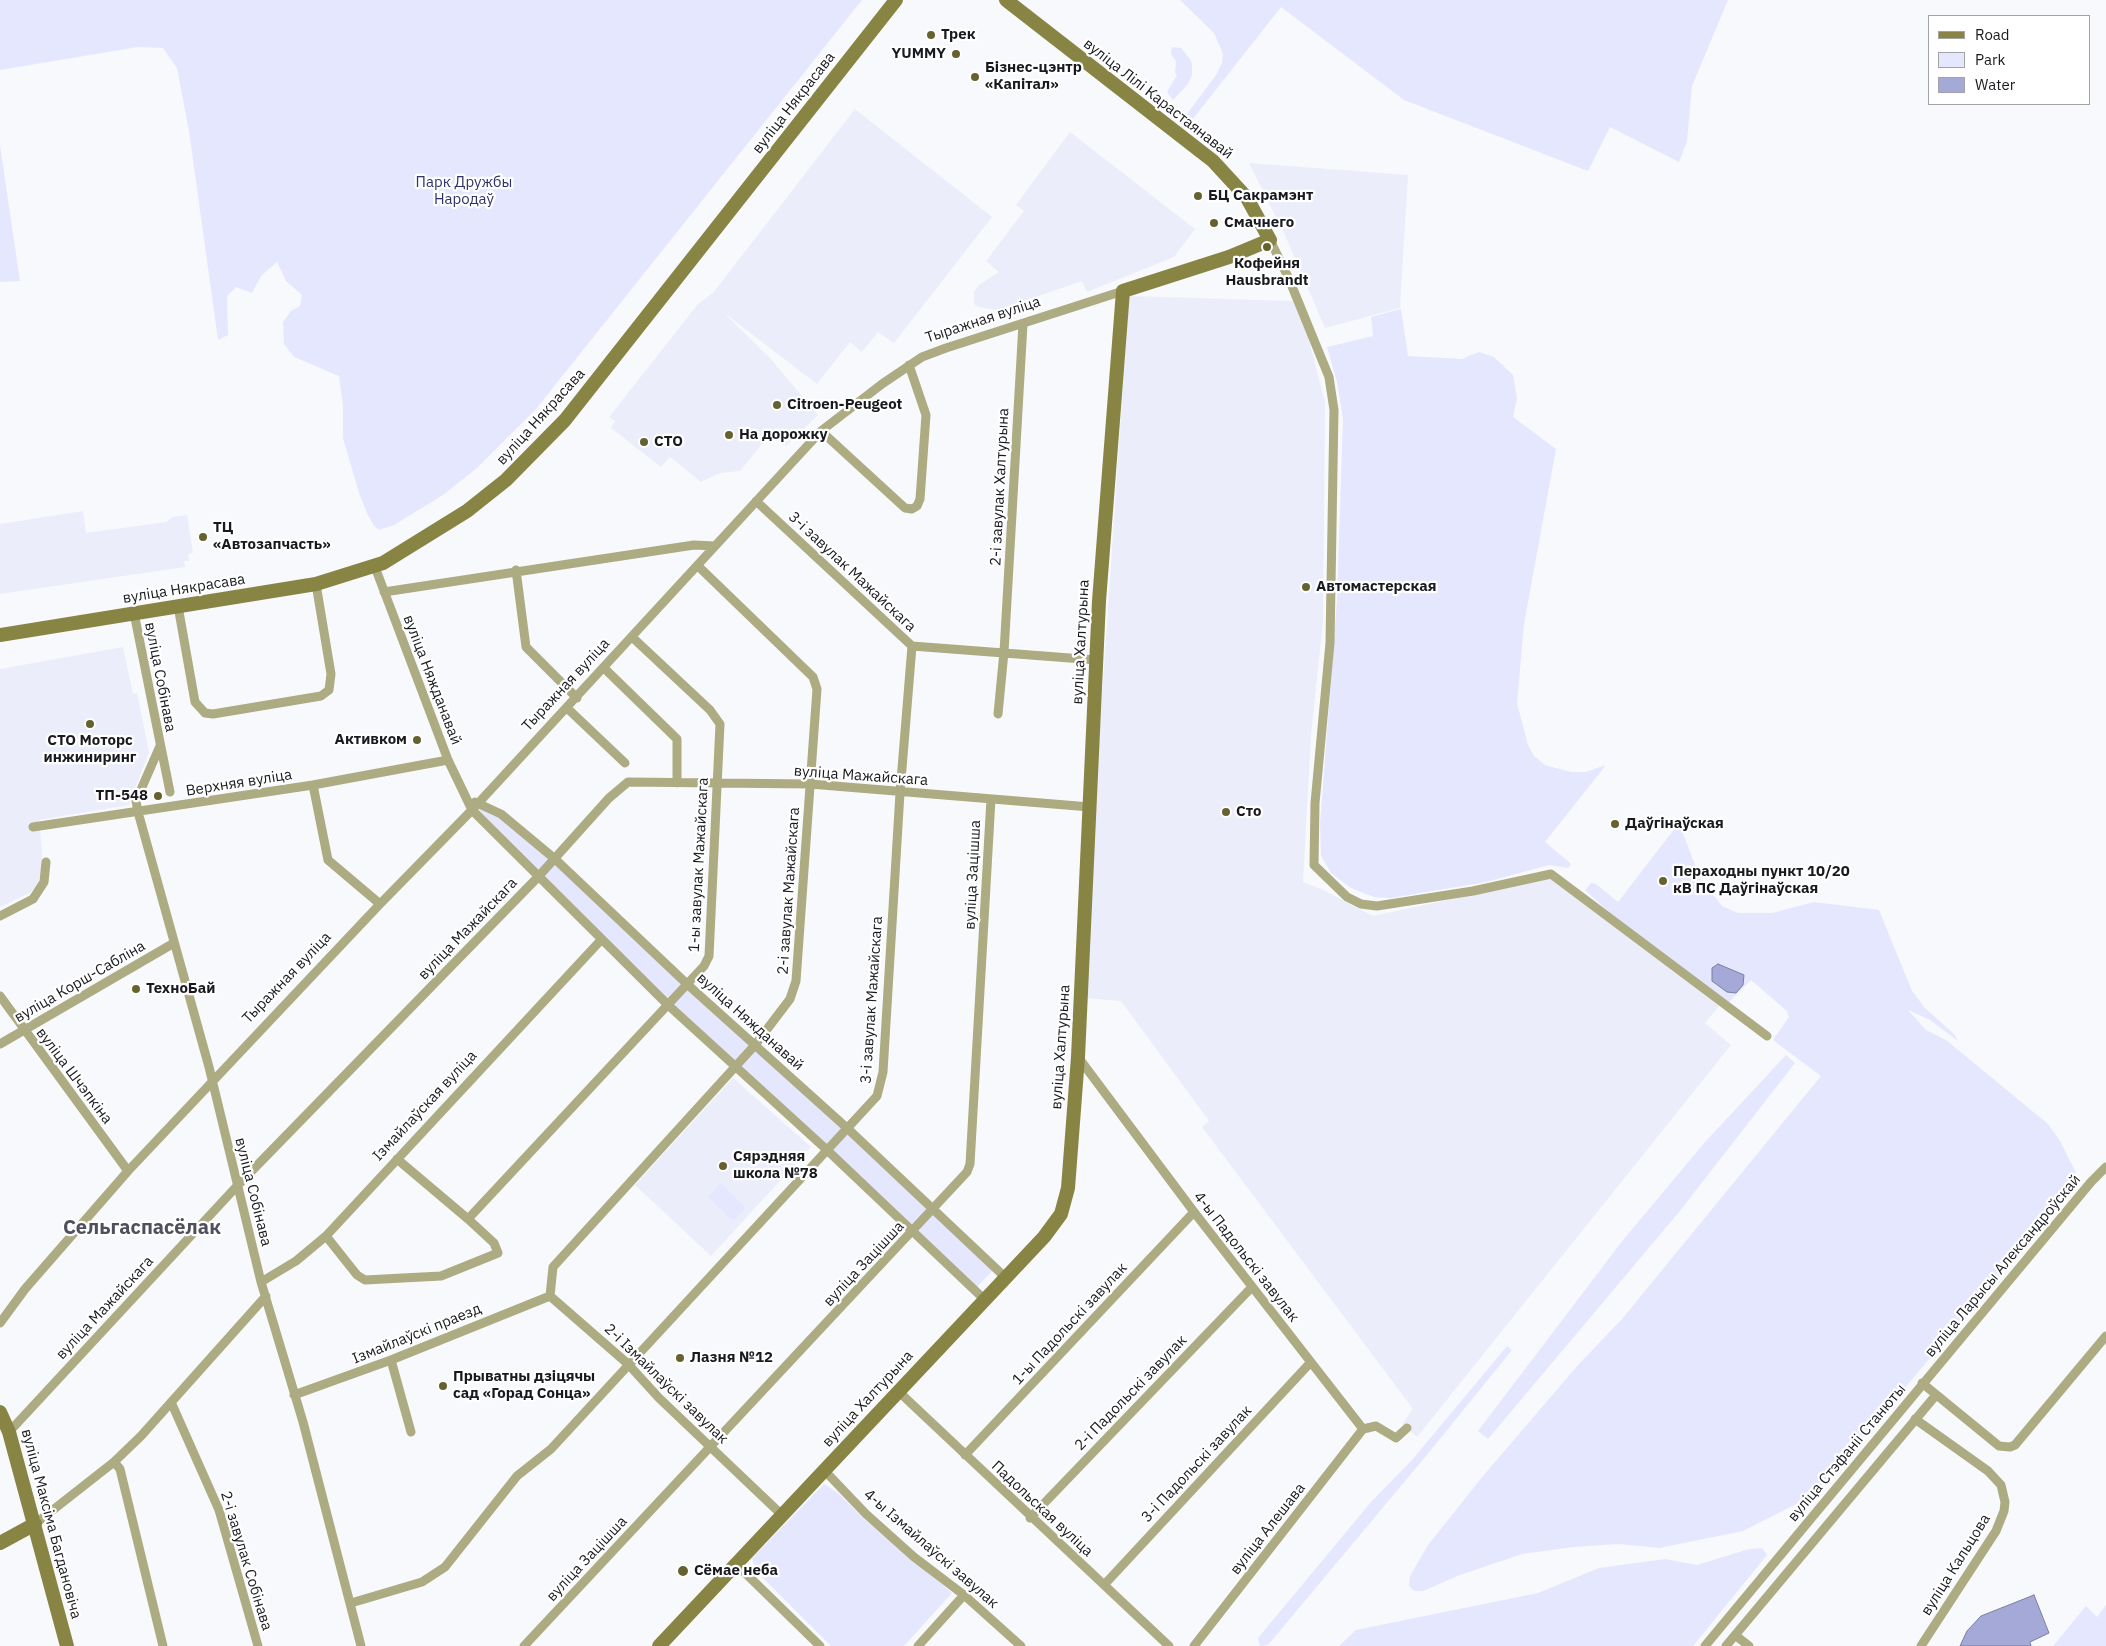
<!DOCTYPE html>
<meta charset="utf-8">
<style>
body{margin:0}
#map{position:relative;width:2106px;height:1646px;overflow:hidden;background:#f8f9fc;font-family:"IBM Plex Sans",sans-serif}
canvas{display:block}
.legend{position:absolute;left:1928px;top:15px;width:162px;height:90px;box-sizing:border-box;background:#fff;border:1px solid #a3a3a5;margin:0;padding:6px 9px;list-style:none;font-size:15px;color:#191a1f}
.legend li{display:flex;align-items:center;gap:10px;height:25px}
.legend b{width:25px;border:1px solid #a3a3a5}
</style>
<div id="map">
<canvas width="2106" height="1646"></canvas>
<ul class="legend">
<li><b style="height:6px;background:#888444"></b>Road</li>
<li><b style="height:14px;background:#e5e7ff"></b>Park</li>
<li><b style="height:14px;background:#a5a9d7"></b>Water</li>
</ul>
</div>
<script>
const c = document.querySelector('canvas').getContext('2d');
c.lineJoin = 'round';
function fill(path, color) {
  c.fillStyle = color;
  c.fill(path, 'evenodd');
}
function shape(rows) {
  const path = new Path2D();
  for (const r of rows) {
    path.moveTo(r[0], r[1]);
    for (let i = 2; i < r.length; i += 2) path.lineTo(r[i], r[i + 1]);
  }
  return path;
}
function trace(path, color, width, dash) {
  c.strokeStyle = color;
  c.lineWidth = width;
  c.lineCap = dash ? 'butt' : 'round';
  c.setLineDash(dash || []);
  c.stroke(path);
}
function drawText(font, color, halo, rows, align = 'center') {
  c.font = font + ' "IBM Plex Sans",sans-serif';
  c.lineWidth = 4.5;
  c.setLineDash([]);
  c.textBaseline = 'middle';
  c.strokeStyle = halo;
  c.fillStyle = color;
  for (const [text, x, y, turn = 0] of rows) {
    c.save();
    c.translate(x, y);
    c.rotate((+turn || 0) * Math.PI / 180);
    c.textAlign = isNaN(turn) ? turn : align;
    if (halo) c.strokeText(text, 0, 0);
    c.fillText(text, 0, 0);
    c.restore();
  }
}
const built = shape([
 [855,109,992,217,894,343,878,332,862,352,850,342,817,384,723,312,769,357,818,415,786,446,770,434,740,471,720,473,701,482,670,457,661,467,611,428,615,421,609,417,698,304,713,293],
 [1070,132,1195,229,1174,257,1087,292,1082,281,998,310,978,307,974,304,974,292,979,285,999,272,986,261,1024,211,1016,205],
 [1249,163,1408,175,1400,308,1325,328,1284,233],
 [1129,296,1293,301,1308,336,1325,403,1323,621,1311,735,1303,882,1321,889,1373,916,1550,878,1719,1006,1705,1023,1731,1045,1417,1437,1402,1424,1413,1409,1202,1127,1209,1121,1121,1001,1086,998,1084,966],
 [83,511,86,533,166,522,173,517,187,515,193,553,188,554,189,561,184,561,185,567,0,594,0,524],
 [123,647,133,694,137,693,149,752,129,805,39,820,42,851,41,874,38,883,31,892,0,907,0,669],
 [733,1078,811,1147,711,1256,635,1185]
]);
const green = shape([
 [0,0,862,0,536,409,477,468,443,495,394,525,379,530,374,526,367,513,359,493,343,438,343,405,339,376,294,357,284,344,283,322,291,311,300,306,302,295,286,281,277,262,261,276,252,293,236,287,227,296,228,335,218,340,189,131,177,68,163,48,138,47,0,70],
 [1180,0,1728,0,1692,86,1687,141,1679,162,1610,127,1588,171,1404,100,1281,7,1192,120,1186,115,1216,75,1222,63,1223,54,1214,33],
 [1172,47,1181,48,1190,59,1192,64,1192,75,1188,84,1173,100,1167,92,1177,75,1175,73,1176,61,1171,54],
 [0,145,20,281,0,282],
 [1401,309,1408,356,1462,359,1479,352,1494,357,1513,375,1517,398,1513,417,1556,449,1524,624,1517,703,1528,745,1534,756,1545,765,1571,772,1586,772,1606,765,1545,842,1569,862,1571,865,1568,868,1549,865,1486,882,1391,898,1374,897,1351,888,1331,873,1321,856,1320,825,1337,600,1343,419,1337,382,1327,347,1373,336,1371,317],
 [483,805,501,814,995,1268,974,1290,760,1089,475,814],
 [1679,823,1700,878,1722,906,1738,913,1772,913,1814,902,1879,910,1912,991,1925,1008,1954,1034,1958,1041,1930,1020,1908,1010,1926,1030,1946,1040,2048,1124,2060,1141,2080,1181,1814,1495,1743,1531,1659,1548,1619,1544,1573,1547,1522,1554,1460,1575,1423,1591,1414,1591,1409,1586,1410,1576,1428,1545,1483,1476,1579,1364,1622,1319,1821,1076,1773,1040,1789,1017,1787,1011,1751,980,1727,1004,1610,913,1585,890,1591,883,1596,884,1618,902],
 [1786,1055,1795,1063,1679,1212,1488,1439,1478,1431,1623,1240,1706,1141],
 [721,1183,746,1208,733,1221,708,1197],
 [1507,1346,1512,1350,1426,1456,1268,1645,1260,1646,1258,1638,1371,1502,1412,1460],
 [824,1484,838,1493,864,1519,952,1593,904,1646,831,1646,755,1570,752,1558],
 [1762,1548,1767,1555,1693,1646,1339,1646,1356,1630,1538,1593,1599,1568,1665,1559,1697,1565,1749,1549],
 [2106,1605,2106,1646,2053,1646,2086,1606,2097,1617]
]);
const water = shape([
 [1718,964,1744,975,1743,985,1736,993,1727,992,1712,981,1712,968,1718,964],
 [2034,1595,2049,1633,2030,1642,2031,1646,1960,1646,1967,1631,1981,1616,2034,1595]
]);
const street = shape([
 [1270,240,1289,279,1329,377,1334,410,1330,643,1315,803,1314,865,1347,897,1361,904,1377,906,1473,891,1551,874,1767,1036],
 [821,431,905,508,912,509,917,506,920,499,926,415,909,365],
 [756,501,912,646],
 [698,566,813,677,817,689,796,981,790,999,755,1045,553,1267,550,1296,628,1364,659,1398,782,1515],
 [375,567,448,760,472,810,668,1005,827,1150,985,1300],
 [516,570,526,647,577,698],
 [384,592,694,545,715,546],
 [178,606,195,702,205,713,213,714,321,696,329,690,331,674,316,584],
 [134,613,170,792],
 [912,646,1096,660],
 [604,668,677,739,677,783],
 [567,708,625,763],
 [998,714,1004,652,1023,324],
 [160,746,136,801,138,812,209,1067,261,1282,303,1422,361,1646],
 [313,785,328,860,380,904],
 [475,802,501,814,555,859,687,984,847,1128,1006,1278],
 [33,827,313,785,448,760],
 [0,916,33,899,44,882,46,862],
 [0,996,128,1171],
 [0,1044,174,943],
 [1078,1057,1194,1212,1363,1429],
 [468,1219,704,966,709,956,720,724,710,710,632,637],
 [326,1236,357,1275,365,1280,441,1276,498,1253,494,1243,468,1219,397,1159],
 [261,1282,296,1261,326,1236,601,940],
 [0,1323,25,1289,128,1171,380,904,472,810,821,431,882,384,922,357,946,348,1123,291],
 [391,1360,411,1432],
 [1922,1383,1999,1446,2010,1447,2015,1445,2106,1336],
 [898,1391,1169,1646],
 [294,1395,391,1360,550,1296],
 [171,1402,219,1510,258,1646],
 [1915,1419,1988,1471,2001,1485,2005,1502,2004,1511,1996,1531,1921,1646],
 [9,1432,237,1186,538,877,609,798,628,782,810,784,1090,807],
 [965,1455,1194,1212],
 [114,1462,120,1469,163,1646],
 [824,1470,866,1514,914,1557,964,1595,1021,1646],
 [1030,1518,1252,1287],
 [35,1524,114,1462,141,1436,266,1296],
 [736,1564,820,1646],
 [1104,1585,1310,1363],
 [351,1603,422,1582,445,1567,517,1476,551,1449,877,1096,883,1072,900,793,912,646],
 [1735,1635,1749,1646],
 [524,1646,967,1172,970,1164,991,799],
 [918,1646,964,1595],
 [1194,1646,1363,1429,1376,1426,1396,1438,1407,1428],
 [1705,1646,2091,1182,2106,1167],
 [1726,1646,1936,1395]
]);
const secondary = shape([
 [0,635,316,584,383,563,467,511,506,480,565,420,896,0],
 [0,1412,9,1432,67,1646],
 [0,1543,35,1524],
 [659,1646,1044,1237,1061,1214,1068,1188,1078,1057,1099,601,1123,291,1229,257,1270,240,1247,198,1213,161,1006,0]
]);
const markers = [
 [931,35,5,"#65622f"],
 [956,54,5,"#65622f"],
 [975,77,5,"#65622f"],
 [1198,196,5,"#65622f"],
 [1214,223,5,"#65622f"],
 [1267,247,5,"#65622f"],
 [777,405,5,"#65622f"],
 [729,435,5,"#65622f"],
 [644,442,5,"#65622f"],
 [203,537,5,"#65622f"],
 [1306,587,5,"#65622f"],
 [90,724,5,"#65622f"],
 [417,740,5,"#65622f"],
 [158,796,5,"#65622f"],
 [1226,812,5,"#65622f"],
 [1615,824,5,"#65622f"],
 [1663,881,5,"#65622f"],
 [136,989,5,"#65622f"],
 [723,1166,5,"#65622f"],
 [680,1358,5,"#65622f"],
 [443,1386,5,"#65622f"],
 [683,1571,6,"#65622f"]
];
const poiNames = [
 ["Трек",941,35],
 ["YUMMY",946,54,"right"],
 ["Бізнес-цэнтр",985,68],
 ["«Капітал»",985,85],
 ["БЦ Сакрамэнт",1208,196],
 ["Смачнего",1224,223],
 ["Кофейня",1267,264,"center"],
 ["Hausbrandt",1267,281,"center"],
 ["Citroen-Peugeot",787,405],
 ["На дорожку",739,435],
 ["СТО",654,442],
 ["ТЦ",213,528],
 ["«Автозапчасть»",213,545],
 ["Автомастерская",1316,587],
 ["Активком",407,740,"right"],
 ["СТО Моторс",90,741,"center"],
 ["инжиниринг",90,758,"center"],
 ["ТП-548",148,796,"right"],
 ["Сто",1236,812],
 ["Даўгінаўская",1625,824],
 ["Пераходны пункт 10/20",1673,872],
 ["кВ ПС Даўгінаўская",1673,889],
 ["ТехноБай",146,989],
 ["Сярэдняя",733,1157],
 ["школа №78",733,1174],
 ["Лазня №12",690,1358],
 ["Прыватны дзіцячы",453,1377],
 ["сад «Горад Сонца»",453,1394],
 ["Сёмае неба",694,1571]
];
const streetNames = [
 ["вуліца Лілі Карастаянавай",1158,99,38],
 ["вуліца Някрасава",794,103,-52],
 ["Тыражная вуліца",983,320,-18],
 ["вуліца Някрасава",541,417,-48],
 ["2-і завулак Халтурына",1000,487,-87],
 ["3-і завулак Мажайскага",852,572,43],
 ["вуліца Някрасава",184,589,-9],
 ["вуліца Халтурына",1081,642,-87],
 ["вуліца Собінава",160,677,79],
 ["вуліца Няжданавай",432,680,69],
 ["Тыражная вуліца",566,685,-47],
 ["вуліца Мажайскага",861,776,4],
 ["Верхняя вуліца",239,783,-9],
 ["1-ы завулак Мажайскага",699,865,-87],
 ["вуліца Зацішша",973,875,-87],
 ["2-і завулак Мажайскага",789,891,-86],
 ["вуліца Мажайскага",468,929,-46],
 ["Тыражная вуліца",287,978,-46],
 ["вуліца Корш-Сабліна",80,982,-30],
 ["3-і завулак Мажайскага",872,1000,-86],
 ["вуліца Няжданавай",750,1022,42],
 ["вуліца Халтурына",1061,1047,-86],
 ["вуліца Шчэпкіна",74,1076,53],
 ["Ізмайлаўская вуліца",425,1106,-47],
 ["вуліца Собінава",253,1192,76],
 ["4-ы Падольскі завулак",1246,1257,52],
 ["вуліца Зацішша",864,1264,-47],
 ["вуліца Ларысы Александроўскай",2003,1266,-50],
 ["вуліца Мажайскага",105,1308,-47],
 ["1-ы Падольскі завулак",1070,1324,-47],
 ["Ізмайлаўскі праезд",417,1334,-22],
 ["2-і Ізмайлаўскі завулак",666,1384,44],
 ["2-і Падольскі завулак",1131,1393,-46],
 ["вуліца Халтурына",868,1399,-47],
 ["вуліца Стэфаніі Станюты",1847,1453,-50],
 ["3-і Падольскі завулак",1197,1464,-47],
 ["Падольская вуліца",1042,1509,43],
 ["вуліца Максіма Багдановіча",51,1524,75],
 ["вуліца Алешава",1268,1529,-52],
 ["4-ы Ізмайлаўскі завулак",931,1549,41],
 ["вуліца Зацішша",587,1559,-47],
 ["2-і завулак Собінава",246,1561,73],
 ["вуліца Кальцова",1956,1565,-58]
];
const parkNames = [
 ["Парк Дружбы",464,183],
 ["Народаў",464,200]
];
const districtNames = [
 ["Сельгаспасёлак",142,1228]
];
fill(built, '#ebedfb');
fill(green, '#e5e7ff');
fill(water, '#a5a9d7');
trace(water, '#7b7ea0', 1);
trace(street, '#acab81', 9);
trace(secondary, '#888444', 14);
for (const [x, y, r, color] of markers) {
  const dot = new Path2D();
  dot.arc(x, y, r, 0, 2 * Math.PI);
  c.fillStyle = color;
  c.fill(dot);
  trace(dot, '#fff', 2);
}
drawText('bold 15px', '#191a1f', '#fff', poiNames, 'left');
drawText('15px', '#191a1f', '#fff', streetNames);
drawText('15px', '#323169', '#fff', parkNames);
drawText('bold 20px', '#4f505e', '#fff', districtNames);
</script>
